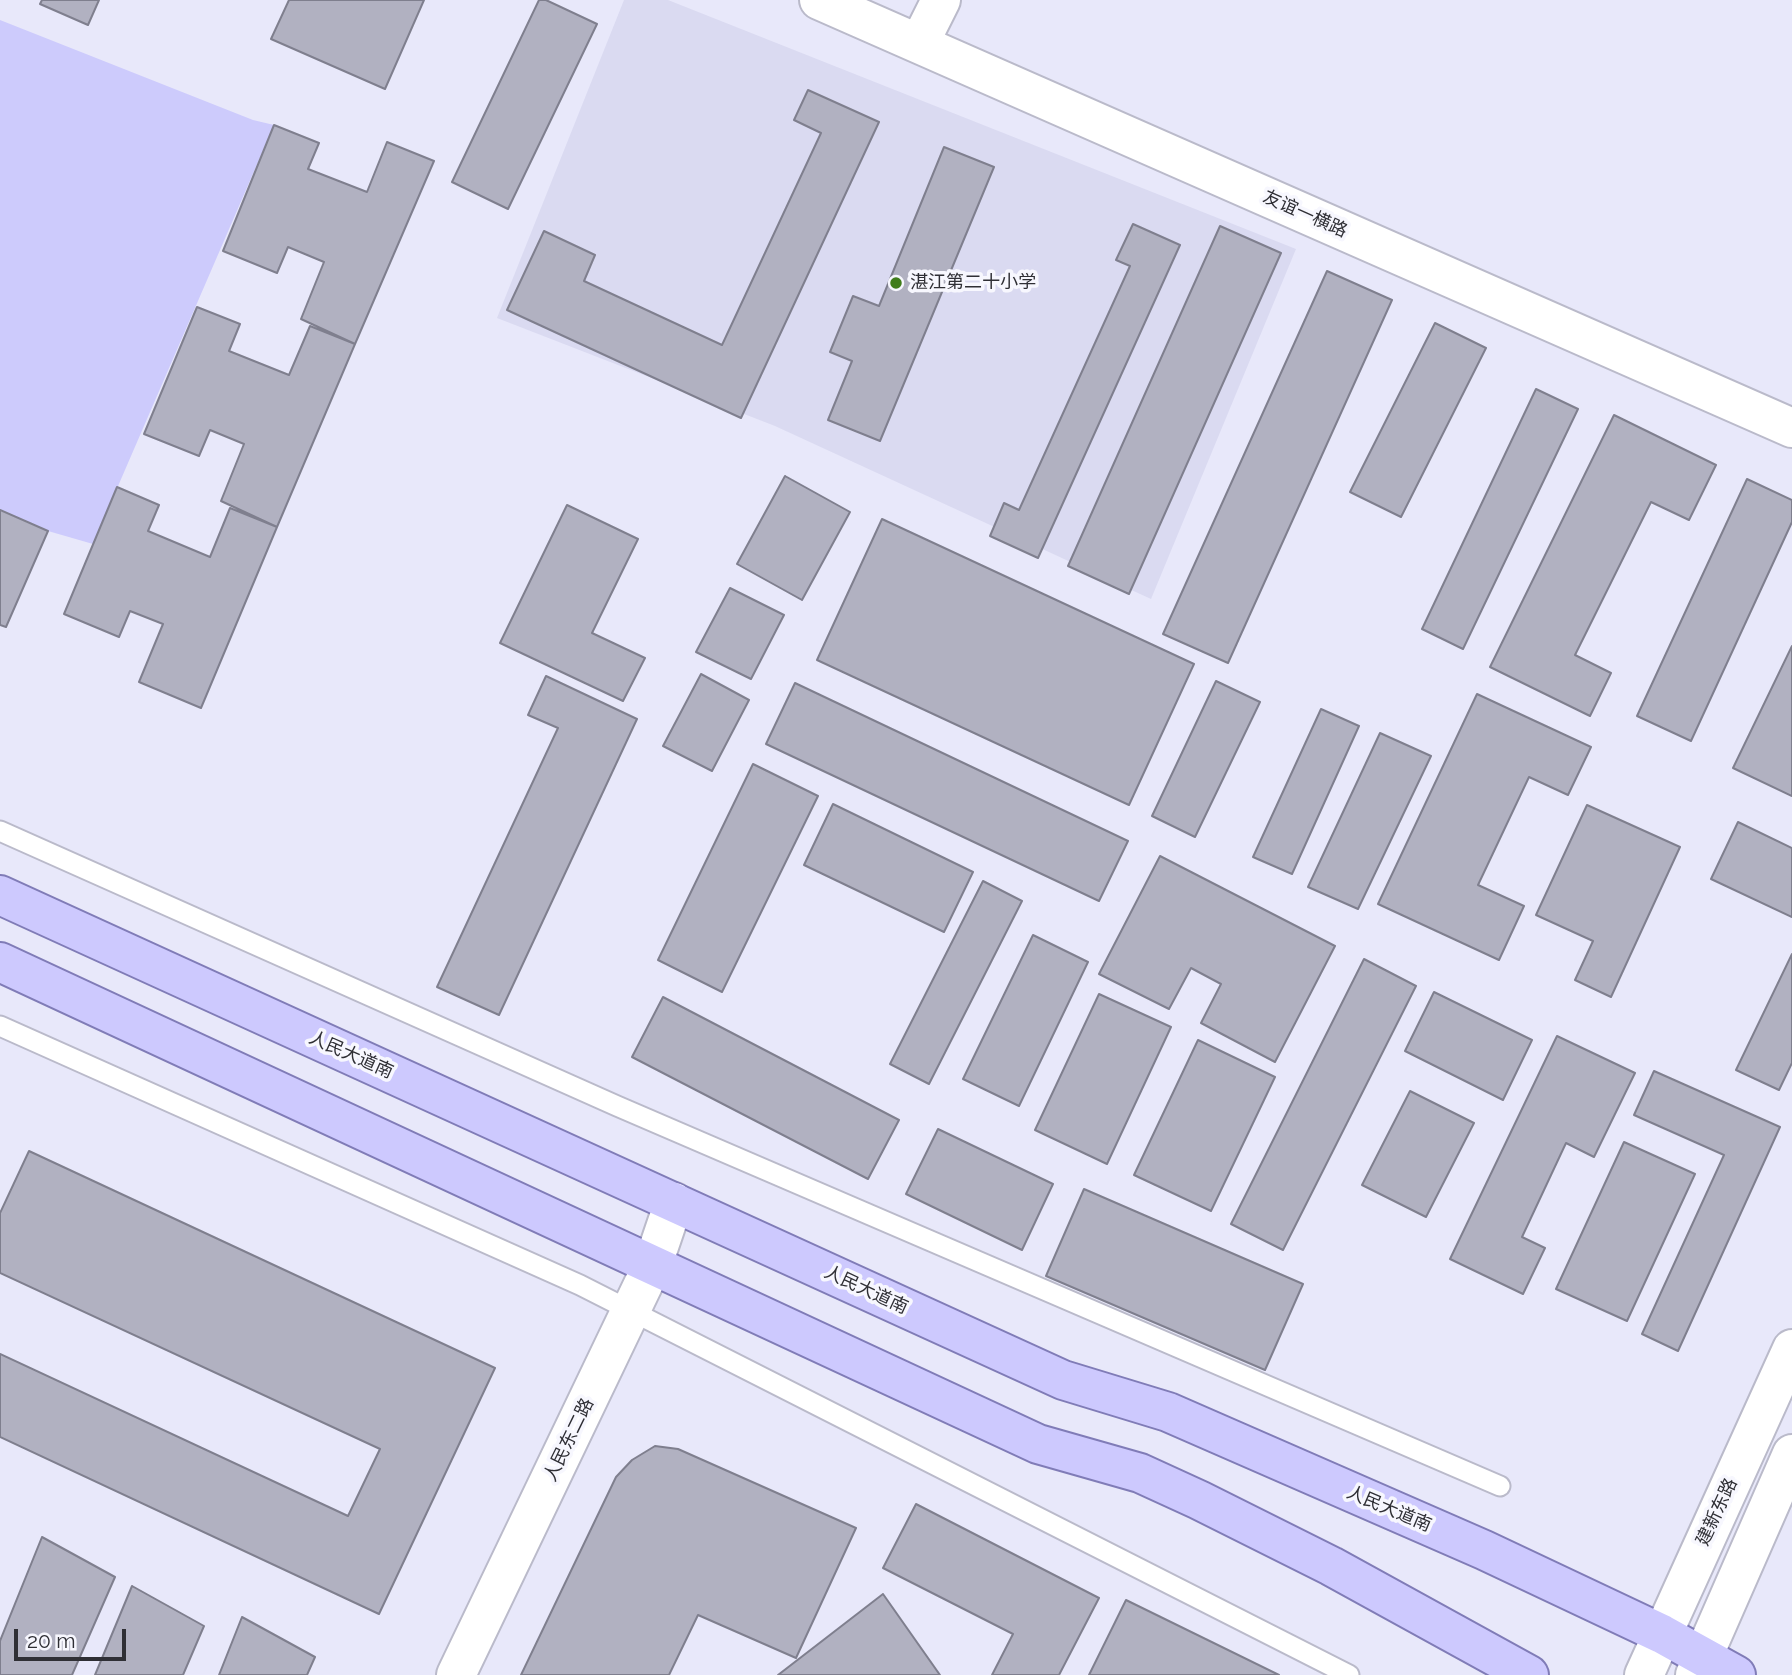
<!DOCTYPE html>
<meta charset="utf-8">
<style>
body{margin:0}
#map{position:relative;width:1792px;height:1675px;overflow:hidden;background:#e8e8fa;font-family:Raleway,sans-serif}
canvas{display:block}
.scale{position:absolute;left:14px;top:1629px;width:112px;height:32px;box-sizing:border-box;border:4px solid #2f2f35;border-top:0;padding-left:9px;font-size:21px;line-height:24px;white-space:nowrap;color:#2f2f35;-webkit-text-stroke:5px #f7f7fe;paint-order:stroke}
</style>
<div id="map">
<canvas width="1792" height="1675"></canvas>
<div class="scale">20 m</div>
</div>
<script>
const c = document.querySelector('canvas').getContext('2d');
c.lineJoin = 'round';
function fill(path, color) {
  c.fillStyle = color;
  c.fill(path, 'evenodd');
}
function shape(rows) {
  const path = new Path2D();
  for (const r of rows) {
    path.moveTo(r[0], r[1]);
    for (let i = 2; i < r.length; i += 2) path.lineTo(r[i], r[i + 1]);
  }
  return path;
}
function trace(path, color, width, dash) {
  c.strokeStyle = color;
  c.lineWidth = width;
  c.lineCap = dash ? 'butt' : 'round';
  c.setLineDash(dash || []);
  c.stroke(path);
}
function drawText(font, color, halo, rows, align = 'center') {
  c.font = font + ' Raleway,"Noto Sans SC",sans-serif';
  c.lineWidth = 7;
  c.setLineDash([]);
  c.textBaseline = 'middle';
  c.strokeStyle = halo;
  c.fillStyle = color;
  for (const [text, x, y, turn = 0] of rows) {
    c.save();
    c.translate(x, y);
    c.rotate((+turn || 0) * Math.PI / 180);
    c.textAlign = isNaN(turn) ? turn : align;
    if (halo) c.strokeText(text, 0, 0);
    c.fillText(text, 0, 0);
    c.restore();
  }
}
const built = shape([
 [624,0,668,0,1296,249,1151,599,775,426,497,318]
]);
const green = shape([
 [0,20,253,120,274,125,93,544,48,531,0,511]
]);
const building = shape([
 [42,0,99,0,88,25,40,4,42,0],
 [289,0,424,0,385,89,271,39,289,0],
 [539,0,546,0,597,24,508,209,452,182,539,0],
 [808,90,879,122,741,418,507,310,544,231,595,255,584,281,722,345,821,133,794,120,808,90],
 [274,125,319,143,308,169,367,192,387,142,434,161,355,344,301,319,324,262,288,247,277,273,223,251,274,125],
 [944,147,994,167,880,441,828,420,852,361,830,352,853,296,879,306,944,147],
 [1133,224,1180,245,1038,558,990,536,1004,503,1019,510,1130,266,1116,260,1133,224],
 [1220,226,1281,253,1129,594,1068,566,1220,226],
 [1327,271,1392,300,1228,663,1163,634,1327,271],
 [197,307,240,324,229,351,289,375,310,326,355,344,277,527,221,501,244,444,210,430,199,456,144,434,197,307],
 [1435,323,1486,348,1401,517,1350,492,1435,323],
 [1536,389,1578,409,1463,649,1422,629,1536,389],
 [1614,415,1716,465,1689,520,1651,502,1575,655,1611,673,1590,716,1490,667,1614,415],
 [785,476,850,512,802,600,737,564,785,476],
 [1747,479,1792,500,1792,522,1691,741,1637,716,1747,479],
 [117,487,159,505,148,531,210,557,230,508,277,527,201,708,139,682,163,624,130,611,119,637,64,614,117,487],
 [567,505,638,539,592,633,645,658,623,701,500,643,567,505],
 [0,510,48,531,6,627,0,625,0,510],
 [882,519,1194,664,1129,805,817,660,882,519],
 [730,588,784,615,751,679,696,652,730,588],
 [1792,646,1792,796,1733,768,1792,646],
 [701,674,749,700,712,771,663,746,701,674],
 [546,676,637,719,499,1015,437,987,558,728,528,715,546,676],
 [1216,681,1260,702,1195,837,1152,816,1216,681],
 [795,683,1128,841,1099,901,766,744,795,683],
 [1477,694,1591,747,1568,795,1529,777,1478,885,1524,906,1499,960,1378,904,1477,694],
 [1321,709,1359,726,1292,874,1253,857,1321,709],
 [1380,733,1431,756,1358,909,1308,887,1380,733],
 [753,764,818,796,722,992,658,960,753,764],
 [833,804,973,872,944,932,804,865,833,804],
 [1587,805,1680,847,1611,997,1575,980,1593,941,1536,915,1587,805],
 [1738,822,1792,848,1792,917,1711,879,1738,822],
 [1160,856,1335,946,1275,1062,1201,1023,1221,984,1191,968,1169,1009,1099,974,1160,856],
 [983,881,1022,901,929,1084,890,1064,983,881],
 [1033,935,1088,962,1019,1106,963,1079,1033,935],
 [1792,954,1792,1063,1779,1090,1736,1070,1792,954],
 [1364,959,1416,986,1283,1250,1231,1224,1364,959],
 [1434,992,1532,1040,1503,1100,1405,1051,1434,992],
 [1099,994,1171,1027,1107,1164,1035,1130,1099,994],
 [663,997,899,1120,868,1179,632,1057,663,997],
 [1557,1036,1635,1073,1594,1157,1566,1143,1522,1237,1545,1248,1523,1294,1450,1259,1557,1036],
 [1198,1040,1275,1077,1211,1211,1134,1175,1198,1040],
 [1654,1071,1780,1127,1678,1351,1642,1334,1724,1155,1634,1115,1654,1071],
 [1410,1091,1474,1123,1426,1217,1362,1185,1410,1091],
 [938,1129,1053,1184,1022,1250,906,1194,938,1129],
 [1624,1142,1695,1174,1627,1321,1556,1289,1624,1142],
 [29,1151,495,1368,379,1614,0,1437,0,1354,348,1516,380,1449,0,1273,0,1213,29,1151],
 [1084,1189,1303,1284,1265,1370,1046,1276,1084,1189],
 [655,1446,678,1449,856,1528,796,1658,698,1615,669,1675,521,1675,616,1477,632,1460,655,1446],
 [916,1504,1099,1598,1059,1675,992,1675,1013,1634,883,1568,916,1504],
 [42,1537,115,1577,72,1675,0,1675,0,1641,42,1537],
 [132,1586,204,1626,183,1675,95,1675,132,1586],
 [883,1594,940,1675,778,1675,883,1594],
 [1126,1600,1279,1675,1089,1675,1126,1600],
 [242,1617,315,1657,307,1675,219,1675,242,1617]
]);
const service = shape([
 [0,831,617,1106,1500,1486],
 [0,1026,580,1285,1349,1675]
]);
const minor = shape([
 [819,0,1792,428],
 [919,44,941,0],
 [456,1675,653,1264,674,1202]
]);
const tertiary = shape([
 [1644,1675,1792,1349],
 [1695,1675,1792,1454]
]);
const primary = shape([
 [0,895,1063,1380,1168,1412,1484,1550,1662,1634,1736,1675],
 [0,962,1038,1444,1140,1473,1199,1500,1331,1566,1529,1675]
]);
const markers = [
 [896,283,7,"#407d1b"]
];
const streetNames = [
 ["友谊一横路",1305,214,24],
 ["人民大道南",351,1055,24],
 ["人民大道南",866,1290,25],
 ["人民东二路",569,1440,-64],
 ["人民大道南",1389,1509,23],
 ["建新东路",1717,1512,-65]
];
const poiNames = [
 ["湛江第二十小学",910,283]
];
fill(built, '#dadaf1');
fill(green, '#cdcbfc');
fill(building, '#b1b1c1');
trace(building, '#7f7f8e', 2);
trace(service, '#babaca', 23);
trace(minor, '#babaca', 42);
trace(tertiary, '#babaca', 42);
trace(primary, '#807cb7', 42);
trace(service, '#fff', 19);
trace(minor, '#fff', 38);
trace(tertiary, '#fff', 38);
trace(primary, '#cdc9fe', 38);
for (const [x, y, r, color] of markers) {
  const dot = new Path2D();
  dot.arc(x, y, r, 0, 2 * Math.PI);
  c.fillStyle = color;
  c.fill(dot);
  trace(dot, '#f7f7fe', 2.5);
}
drawText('18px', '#2f2f35', '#f7f7fe', streetNames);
drawText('18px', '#2f2f35', '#f7f7fe', poiNames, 'left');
</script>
